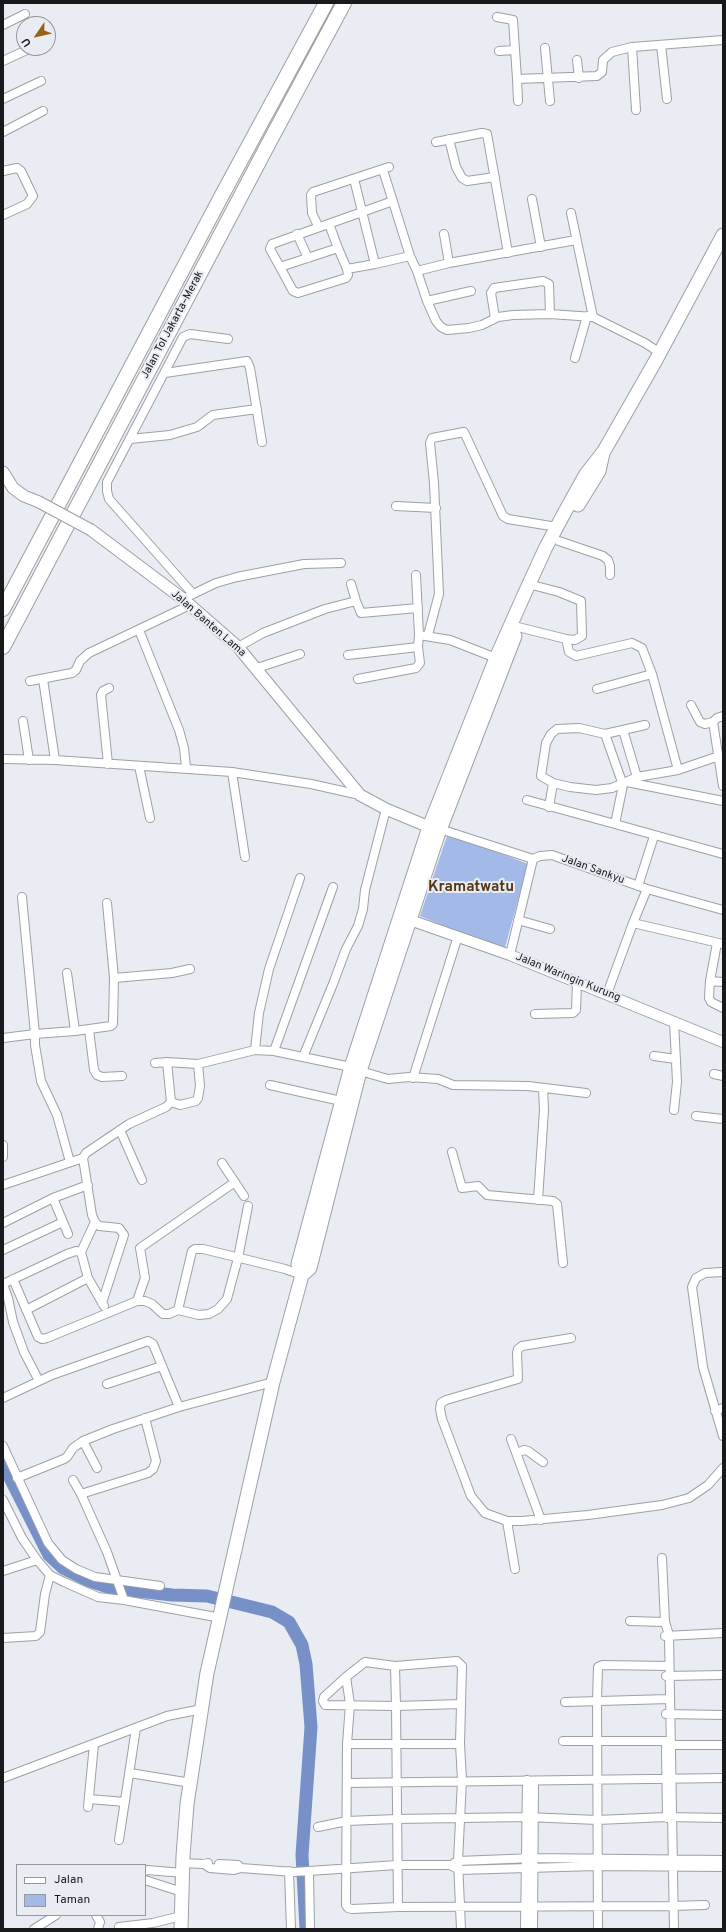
<!DOCTYPE html>
<meta charset="utf-8">
<style>
body{margin:0}
#map{position:relative;width:726px;height:1932px;overflow:hidden;background:#e9ecf2;font-family:Overpass,sans-serif}
canvas{display:block}
.frame{position:absolute;inset:0;border:4px solid #18191b;pointer-events:none}
.legend{position:absolute;left:16px;top:1864px;width:130px;height:52px;box-sizing:border-box;background:#e9ecf2;border:1px solid #95989c;margin:0;padding:5px 7px;list-style:none;font-size:12px;color:#18191b}
.legend li{display:flex;align-items:center;gap:8px;height:20px}
.legend b{width:20px;border:1px solid #95989c}
.north{position:absolute;left:16px;top:16px;width:40px;height:40px;box-sizing:border-box;background:#e9ecf2;border:1px solid #95989c;border-radius:50%;rotate:236deg;font-size:11px;font-weight:700;line-height:16px;text-align:center;color:#18191b}
.north::after{content:'';display:block;margin:auto;width:14px;height:18px;background:#966217;clip-path:polygon(50% 0,100% 100%,50% 72%,0 100%)}
</style>
<div id="map">
<canvas width="726" height="1932"></canvas>
<div class="frame"></div>
<ul class="legend">
<li><b style="height:5px;background:#fff"></b>Jalan</li>
<li><b style="height:11px;background:#a3bae8"></b>Taman</li>
</ul>
<div class="north">U</div>
</div>
<script>
const c = document.querySelector('canvas').getContext('2d');
c.lineJoin = 'round';
function fill(path, color) {
  c.fillStyle = color;
  c.fill(path, 'evenodd');
}
function shape(rows) {
  const path = new Path2D();
  for (const r of rows) {
    path.moveTo(r[0], r[1]);
    for (let i = 2; i < r.length; i += 2) path.lineTo(r[i], r[i + 1]);
  }
  return path;
}
function trace(path, color, width, dash) {
  c.strokeStyle = color;
  c.lineWidth = width;
  c.lineCap = dash ? 'butt' : 'round';
  c.setLineDash(dash || []);
  c.stroke(path);
}
function drawText(font, color, halo, rows, align = 'center') {
  c.font = font + ' Overpass,sans-serif';
  c.lineWidth = 4;
  c.setLineDash([]);
  c.textBaseline = 'middle';
  c.strokeStyle = halo;
  c.fillStyle = color;
  for (const [text, x, y, turn = 0] of rows) {
    c.save();
    c.translate(x, y);
    c.rotate((+turn || 0) * Math.PI / 180);
    c.textAlign = isNaN(turn) ? turn : align;
    if (halo) c.strokeText(text, 0, 0);
    c.fillText(text, 0, 0);
    c.restore();
  }
}
const green = shape([
 [448,833,528,864,504,951,420,916]
]);
const river = shape([
 [3,1464,49,1555,63,1568,87,1580,111,1588,172,1595,207,1596,272,1612,289,1622,302,1645,306,1664,311,1727,302,1855,306,1929]
]);
const minor = shape([
 [497,17,513,20,517,79,597,76,602,72,603,60,612,52,632,47,723,40],
 [3,25,25,14],
 [661,45,667,99],
 [632,47,636,110],
 [545,48,550,101],
 [499,51,514,50],
 [577,60,579,78],
 [3,61,31,48],
 [517,79,518,101],
 [3,99,41,81],
 [3,132,43,111],
 [449,139,456,167,462,178,467,181,495,177],
 [436,142,482,133,487,134,508,253],
 [383,170,410,256,417,271,427,301,436,321,441,327,447,330,469,328,482,325,498,317,513,315,550,314,593,317,645,343,660,353],
 [3,171,17,168,21,171,33,196,27,204,3,215],
 [354,179,375,264,410,256],
 [532,199,541,247],
 [571,213,593,317],
 [329,224,338,248,280,267,270,249,272,244,393,201],
 [318,226,312,213,311,195,313,192,389,167],
 [297,234,308,258],
 [444,234,449,263],
 [338,248,347,269,375,264],
 [280,267,293,291,298,293,346,278,348,275,347,269],
 [417,271,449,263,576,240],
 [427,301,471,291],
 [495,318,491,293,494,288,543,281,549,284,550,314],
 [575,358,587,316],
 [165,373,247,361,250,368,262,442],
 [130,439,170,435,197,427,213,415,257,409],
 [396,506,436,508],
 [559,541,603,556,608,560,610,566,610,575],
 [416,575,419,635],
 [351,584,356,601,361,613,418,608],
 [193,594,109,499,107,491,107,482,183,337,190,334,228,339],
 [189,596,216,583,237,577,304,564,341,563],
 [518,627,566,639,575,640,582,636,581,601,559,592,536,586],
 [139,630,179,730,184,748,186,767],
 [428,635,439,594,434,483,430,443,432,438,464,432,503,516,508,519,557,527],
 [566,639,569,652,576,656,632,643,642,648,652,674,678,770],
 [238,647,263,633,325,609,356,601],
 [348,655,418,647,419,635,450,640,496,658],
 [257,668,300,654],
 [43,679,55,760],
 [358,679,416,668,420,663,418,647],
 [30,681,72,673,76,670,80,661,89,653,190,605],
 [597,689,652,674],
 [691,705,700,722,705,724,713,722],
 [723,716,717,718,713,722,723,786],
 [23,721,29,760],
 [645,725,605,734,579,728,557,729,551,734,546,743,541,776,553,783,570,787,596,790,612,788,637,777,678,770,719,756],
 [623,730,637,777],
 [605,734,623,785,615,824,723,854],
 [3,759,55,760,232,772,311,784,360,795],
 [108,764,101,695,103,691,109,688],
 [139,766,150,818],
 [232,772,245,857],
 [627,782,723,801],
 [527,800,615,824],
 [549,807,553,783],
 [440,829,533,859,540,856,552,855,647,889,723,910],
 [638,886,654,836],
 [518,920,550,929],
 [633,923,647,889],
 [717,943,710,981,709,998,711,1002,723,1008],
 [510,955,533,859],
 [67,973,75,1031],
 [114,978,172,973,190,969],
 [710,981,723,982],
 [607,994,633,923,723,944],
 [535,1014,573,1013,576,1010,577,982],
 [674,1021,677,1082,674,1110],
 [89,1029,94,1070,97,1075,102,1077,122,1076],
 [3,1038,35,1034,22,897],
 [255,1050,259,1013,269,969,300,878],
 [274,1051,333,887],
 [654,1056,676,1059],
 [303,1057,333,984,346,949,358,926,363,909,365,890,386,809],
 [155,1063,167,1062],
 [360,1071,388,1079,409,1077,438,1079,453,1085,528,1086,586,1093],
 [714,1074,723,1076],
 [413,1078,458,936],
 [270,1085,341,1101],
 [171,1102,180,1105,196,1101,198,1098,200,1086,198,1064],
 [696,1116,723,1119],
 [120,1130,142,1180],
 [3,1145,3,1157],
 [452,1152,462,1188,478,1186,487,1195,553,1201,557,1204,563,1263],
 [83,1158,86,1153,129,1124,166,1107,171,1102,167,1062,198,1064,255,1050,274,1051,351,1067],
 [70,1162,57,1115,41,1081,35,1045,35,1034,75,1031,111,1026,113,1024,114,978,107,903],
 [222,1163,244,1196],
 [3,1185,83,1158,92,1215,95,1222,99,1226,119,1228,124,1235,102,1303],
 [538,1200,544,1110,543,1088],
 [63,1222,68,1234],
 [3,1223,53,1198,88,1185],
 [3,1250,63,1222,53,1198],
 [81,1252,95,1222],
 [723,1272,705,1273,696,1278,692,1287,703,1367,723,1436],
 [13,1279,38,1337,42,1339,47,1338,137,1301,145,1301,152,1304,163,1314,169,1314,178,1310,199,1315,209,1314,218,1309,227,1299,238,1258,248,1206],
 [3,1284,67,1254,76,1251,81,1252,88,1278],
 [3,1284,8,1298,13,1322,24,1352,39,1381],
 [137,1301,145,1278,140,1248,235,1182],
 [26,1310,88,1278,104,1306],
 [178,1310,192,1251,195,1249,203,1249,285,1269,302,1275],
 [571,1338,522,1346,518,1349,517,1353,518,1379,446,1400,441,1403,440,1409,442,1419,471,1496,485,1513,507,1521,522,1521,588,1515,662,1505,689,1498,708,1485,723,1468],
 [107,1384,162,1366],
 [3,1398,52,1375,148,1341,153,1344,179,1407],
 [715,1411,723,1408],
 [511,1439,541,1520],
 [83,1441,97,1468],
 [3,1446,48,1543,62,1560,76,1569,95,1577,160,1586],
 [517,1453,524,1450,528,1451,543,1462],
 [17,1478,64,1459,67,1457,73,1448,83,1441,113,1429,179,1407,273,1382],
 [73,1480,81,1494,107,1552,124,1600],
 [81,1494,148,1473,153,1469,156,1461,145,1418],
 [3,1500,22,1538,37,1560,50,1575,64,1582,98,1597,124,1600,221,1618],
 [507,1521,515,1569],
 [662,1558,665,1622,669,1635,674,1929],
 [3,1571,37,1560],
 [630,1621,665,1622],
 [665,1636,723,1633],
 [3,1638,36,1636,40,1632,45,1594,50,1575],
 [395,1666,396,1706,461,1704],
 [666,1676,723,1675],
 [346,1677,350,1704,347,1744,346,1905,348,1908,352,1909,398,1907,673,1906,705,1905],
 [565,1702,669,1699],
 [666,1714,723,1715],
 [563,1741,671,1741],
 [347,1744,460,1744],
 [666,1745,723,1745],
 [666,1748,667,1818],
 [130,1773,191,1783],
 [3,1778,167,1716,202,1709],
 [347,1783,723,1778],
 [89,1799,125,1802],
 [88,1807,94,1744],
 [318,1827,347,1821,396,1819,527,1817,597,1820,667,1817,723,1818],
 [119,1840,136,1728],
 [183,1863,204,1864,208,1863],
 [454,1863,458,1861,534,1858,723,1860],
 [204,1864,210,1868,234,1870,241,1868,294,1872,397,1865,450,1865,459,1870,597,1866,723,1867],
 [219,1864,238,1865,241,1868],
 [145,1871,147,1870,183,1873],
 [289,1871,291,1929],
 [309,1872,310,1929],
 [145,1880,182,1892],
 [398,1907,396,1706,325,1705,323,1701,324,1697,346,1677,365,1662,395,1666,457,1661,462,1666,460,1744,462,1780,458,1861,461,1929],
 [96,1915,100,1922,98,1929],
 [119,1927,153,1923,181,1916],
 [34,1929,56,1915],
 [525,1929,527,1780],
 [533,1929,534,1781],
 [598,1929,597,1700,598,1667,602,1665,669,1666]
]);
const tertiary = shape([
 [410,920,510,955,723,1042]
]);
const secondary = shape([
 [3,472,13,488,24,496,39,502],
 [91,530,183,599,238,647,360,795,386,809,429,827]
]);
const trunk = shape([
 [578,505,599,471,603,453],
 [302,1275,310,1268,360,1071,438,835,515,636],
 [181,1929,183,1856,187,1804,207,1673,273,1382,302,1275,298,1264,351,1067,429,827,496,658,524,595,546,547,567,508,586,474,604,451,656,360,723,235]
]);
const motorway = shape([
 [3,609,221,197,326,3],
 [3,647,272,137,344,3]
]);
const secondaryBridge = shape([
 [39,502,91,530]
]);
const streetNames = [
 ["Jalan Tol Jakarta–Merak",173,325,-62],
 ["Jalan Banten Lama",208,624,41],
 ["Jalan Sankyu",593,870,20],
 ["Jalan Waringin Kurung",568,978,22]
];
const districtNames = [
 ["Kramatwatu",471,888]
];
fill(green, '#a3bae8');
trace(river, '#7791c8', 13);
trace(minor, '#9da0a6', 10);
trace(tertiary, '#9da0a6', 12);
trace(secondary, '#9da0a6', 13);
trace(trunk, '#9da0a6', 15);
trace(motorway, '#9da0a6', 16);
trace(minor, '#fff', 8);
trace(tertiary, '#fff', 10);
trace(secondary, '#fff', 11);
trace(trunk, '#fff', 13);
trace(motorway, '#fff', 14);
trace(secondaryBridge, '#9da0a6', 13, []);
trace(secondaryBridge, '#fff', 11);
drawText('11px', '#18191b', '#e9ecf2', streetNames);
drawText('bold 15px', '#513716', '#e9ecf2', districtNames);
</script>
